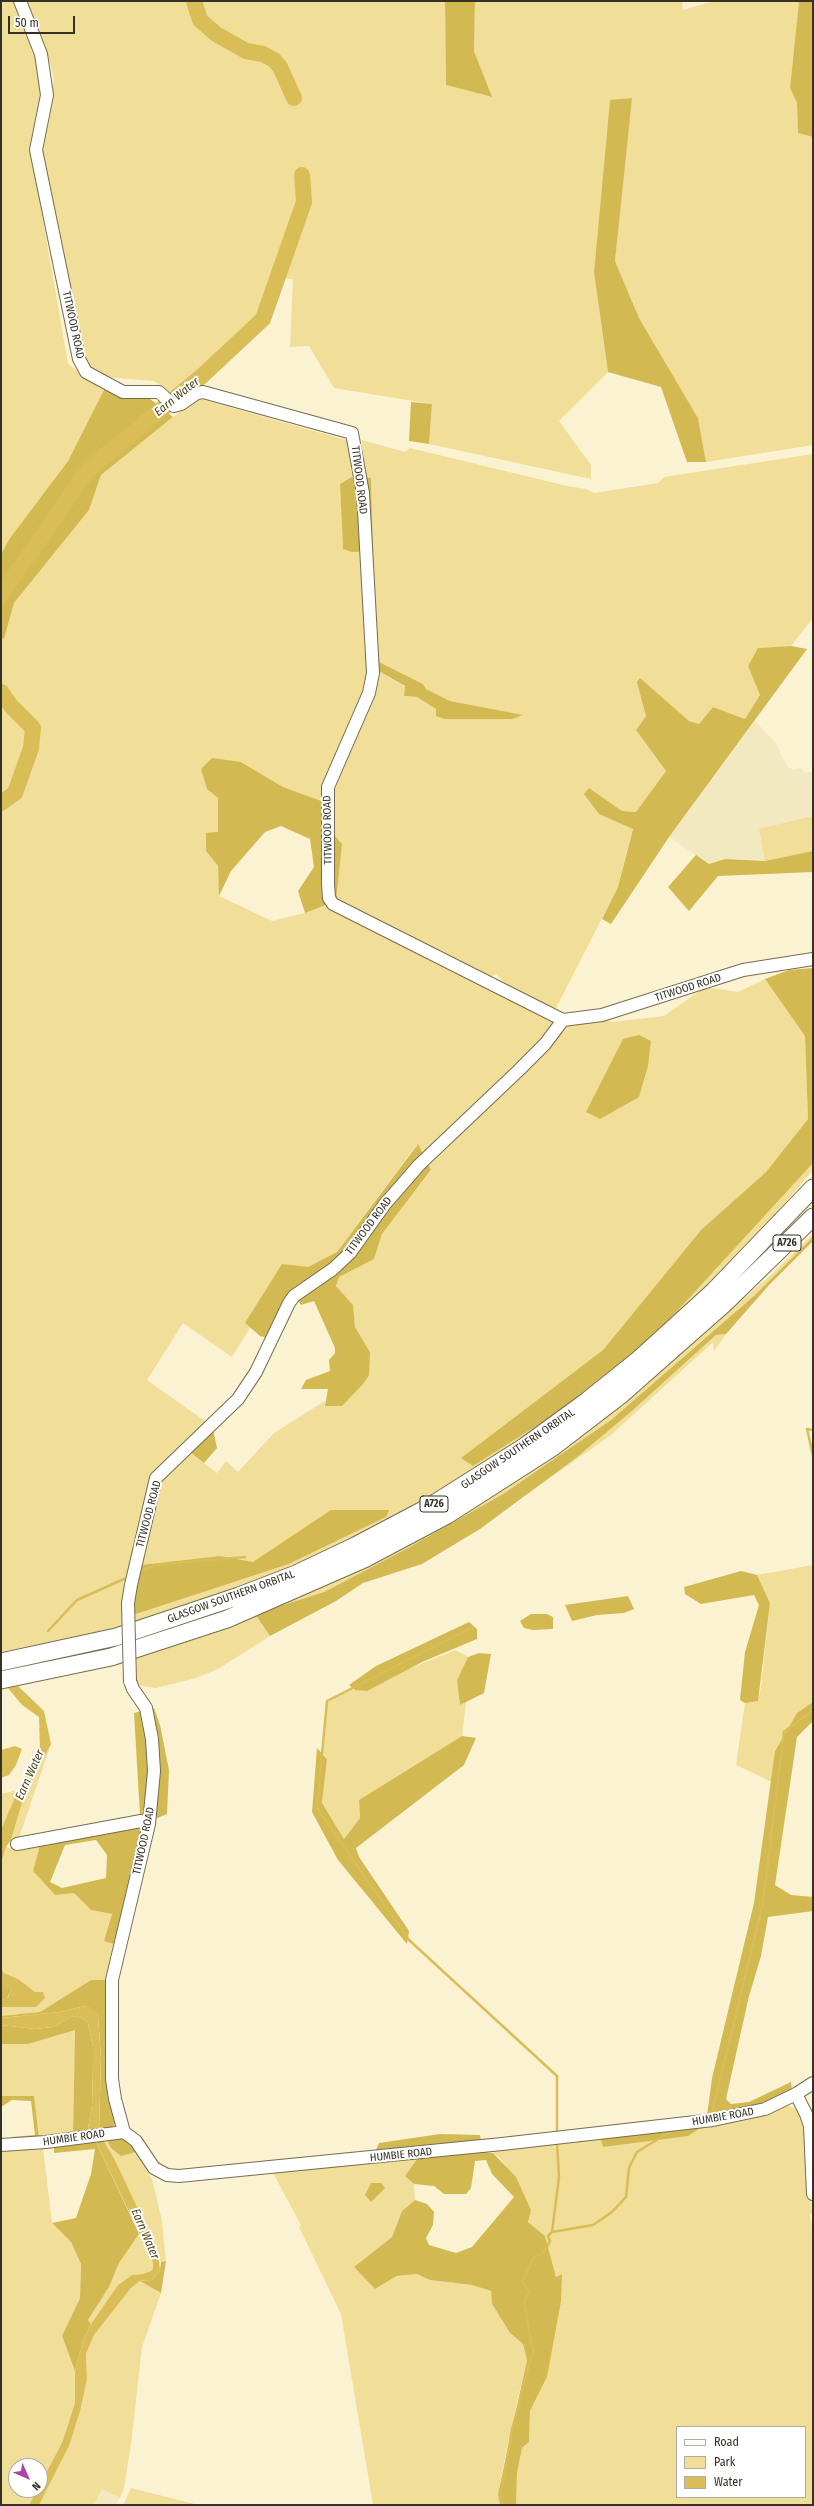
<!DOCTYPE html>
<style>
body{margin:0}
#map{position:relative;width:814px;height:2506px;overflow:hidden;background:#fbf2d2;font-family:"Fira Sans Condensed",sans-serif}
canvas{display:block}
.frame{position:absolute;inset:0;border:2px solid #343125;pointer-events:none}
.legend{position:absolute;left:676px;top:2426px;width:130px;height:72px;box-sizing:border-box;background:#fff;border:1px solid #aeada8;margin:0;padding:5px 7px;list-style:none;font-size:12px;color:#343125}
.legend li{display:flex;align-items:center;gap:8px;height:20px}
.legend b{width:20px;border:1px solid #aeada8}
.north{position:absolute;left:8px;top:2458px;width:40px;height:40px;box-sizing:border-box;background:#fff;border:1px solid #aeada8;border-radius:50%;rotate:135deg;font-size:11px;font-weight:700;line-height:16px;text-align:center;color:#343125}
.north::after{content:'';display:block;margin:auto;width:14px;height:18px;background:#aa45a9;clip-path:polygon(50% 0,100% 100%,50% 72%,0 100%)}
.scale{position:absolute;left:8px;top:16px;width:67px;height:18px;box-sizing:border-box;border:2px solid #343125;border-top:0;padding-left:5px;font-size:12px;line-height:14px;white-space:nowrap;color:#343125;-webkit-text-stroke:3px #fff;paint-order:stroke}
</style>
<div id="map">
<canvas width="814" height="2506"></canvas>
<div class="frame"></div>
<ul class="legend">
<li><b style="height:5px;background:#fff"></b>Road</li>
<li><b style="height:11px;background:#f0de99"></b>Park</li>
<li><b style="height:11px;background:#d9be57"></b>Water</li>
</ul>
<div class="north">N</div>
<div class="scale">50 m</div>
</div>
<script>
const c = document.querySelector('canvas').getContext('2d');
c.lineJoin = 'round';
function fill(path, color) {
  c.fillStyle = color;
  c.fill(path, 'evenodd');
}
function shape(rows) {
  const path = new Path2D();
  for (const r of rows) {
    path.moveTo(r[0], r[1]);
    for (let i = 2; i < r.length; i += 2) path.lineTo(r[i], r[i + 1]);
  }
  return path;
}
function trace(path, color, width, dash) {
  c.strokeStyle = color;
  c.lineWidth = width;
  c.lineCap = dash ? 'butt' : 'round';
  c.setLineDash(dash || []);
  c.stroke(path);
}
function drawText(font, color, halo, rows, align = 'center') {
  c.font = font + ' "Fira Sans Condensed",sans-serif';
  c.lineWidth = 4;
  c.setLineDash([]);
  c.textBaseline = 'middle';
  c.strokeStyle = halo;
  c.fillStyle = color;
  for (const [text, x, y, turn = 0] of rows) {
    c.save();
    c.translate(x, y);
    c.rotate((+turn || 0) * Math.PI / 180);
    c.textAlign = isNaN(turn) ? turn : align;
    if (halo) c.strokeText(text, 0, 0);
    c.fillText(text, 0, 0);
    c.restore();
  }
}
const built = shape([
 [755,721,775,742,788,768,792,768,793,770,801,767,804,773,813,771,813,851,765,861,725,859,709,864,669,837],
 [102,2489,120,2498,116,2505,94,2505]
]);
const green = shape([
 [1,1,16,1,34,48,43,91,30,145,68,364,104,390,68,461,10,538,1,554],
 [26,1,445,1,446,85,491,97,474,51,475,1,682,1,683,10,714,1,799,1,790,88,797,103,798,133,813,137,813,445,706,462,698,418,639,318,615,261,631,98,610,101,594,272,608,372,559,421,591,465,591,479,429,444,432,404,334,388,309,346,290,347,293,279,280,278,241,343,197,387,180,399,154,381,106,377,88,367,84,354,41,147,54,79,50,62],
 [197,398,346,440,352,447,355,475,340,484,343,549,363,551,369,682,325,779,320,801,283,787,241,762,207,789,218,798,218,832,206,851,218,866,219,896,272,921,305,913,327,904,555,1021,543,1041,424,1156,417,1144,337,1252,308,1267,245,1323,250,1328,232,1357,183,1323,147,1380,209,1424,157,1471,124,1627,1,1652,1,638,4,639,14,603,89,510,101,475],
 [362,440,405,452,410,448,567,486,586,489,594,493,658,483,664,477,813,454,813,618,791,646,758,648,748,666,760,695,745,719,713,707,699,724,689,721,640,679,646,716,636,730,666,771,636,812,622,811,589,788,599,814,633,828,618,887,555,1010,509,987,496,974,488,978,333,902,335,807,331,805,333,786,377,670,405,687,404,696,417,697,436,709,445,719,522,715,450,701,426,689,423,684,377,661,369,551,373,551,371,478,363,476],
 [813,816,813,851,765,861,759,829],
 [765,979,805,1036,808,1119,766,1172,701,1230,603,1350,461,1458,657,1332,813,1162,813,1170,749,1245,708,1286,615,1370,520,1442,400,1515,295,1566,246,1586,132,1623,133,1615,289,1564,386,1517,262,1557,253,1562,219,1556,140,1565,160,1480,190,1452,217,1473,226,1461,238,1472,274,1433,325,1401,325,1405,370,1352,355,1327,353,1305,336,1286,338,1277,374,1259,382,1234,431,1171,429,1166,549,1047,559,1032,566,1026,600,1019,612,1022,664,1016,705,987,738,992],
 [813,1234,813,1237,755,1295,611,1420,503,1494,408,1548,324,1592,255,1614,270,1636,218,1669,196,1678,156,1688,136,1685,133,1654,205,1635,627,1400,773,1273],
 [726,1334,714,1351,713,1342,611,1435,520,1499,576,1458,633,1410,716,1335],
 [813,1565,813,1702,797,1713,775,1751,772,1782,736,1765,745,1703,758,1701,761,1687,770,1603,757,1575],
 [124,1640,124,1645,22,1670,21,1665],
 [456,1650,468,1657,457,1680,460,1705,466,1702,462,1736,359,1800,360,1818,344,1839,322,1803,327,1759,323,1752,327,1701,352,1689,355,1690],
 [51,1744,18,1841,11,1840,24,1796],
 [18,1790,2,1828,1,1830,1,1794],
 [40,1845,33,1871,55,1895,74,1893,91,1910,112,1914,104,1941,114,1944,109,1962,109,1980,91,1980,40,2012,1,2016,1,1863,6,1847,16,1849],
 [75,2029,73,2135,39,2137,34,2096,1,2096,1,2044,28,2044],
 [786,2105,798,2110,805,2125,812,2213,810,2213,813,2236,813,2505,516,2505,517,2475,522,2448,529,2442,530,2411,547,2377,561,2274,556,2277,545,2236,528,2222,531,2210,524,2196,501,2159,493,2153,499,2148,600,2137,604,2147,705,2125,744,2121,777,2111],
 [677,2427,805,2427,805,2497,677,2497],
 [102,2138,106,2138,121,2156,136,2152,152,2179,162,2221,166,2261,161,2262,115,2160],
 [43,2148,52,2223,71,2242,81,2264,80,2298,62,2336,75,2371,75,2403,62,2443,40,2484,40,2466,16,2466,16,2490,37,2490,29,2505,1,2505,1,2151],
 [419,2156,405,2176,414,2184,415,2200,402,2211,392,2237,354,2267,375,2289,398,2276,417,2274,430,2280,472,2285,491,2291,492,2304,510,2333,523,2344,527,2360,510,2432,498,2494,500,2505,373,2505,341,2314,299,2227,301,2225,272,2171],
 [139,2234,153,2262,153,2268,151,2271,143,2274,132,2275,118,2285,91,2324,88,2320,109,2287,119,2263],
 [140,2281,161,2293,142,2347,131,2444,124,2488,120,2498,102,2489,94,2505,39,2505,69,2446,87,2379,86,2354,94,2335,131,2288],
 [131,2488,199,2505,123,2505]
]);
const forest = shape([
 [445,1,475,1,474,51,492,97,446,85],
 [799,1,813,1,813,137,798,133,797,103,790,88],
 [632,98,615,261,639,318,698,418,706,462,687,462,661,387,608,372,594,272,610,100],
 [104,390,149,398,173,417,101,475,89,510,14,603,4,639,1,638,1,554,10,538,68,461],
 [411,402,432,404,429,444,409,441],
 [355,475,371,478,373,551,352,552,343,549,340,484],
 [791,646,807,649,669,837,611,924,602,919,618,887,633,829,599,814,584,794,589,788,622,811,636,812,666,771,636,730,646,716,637,682,640,678,689,721,699,724,713,707,745,719,760,695,748,666,758,648],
 [377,661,423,684,426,689,450,701,523,715,512,719,445,719,436,716,436,709,417,697,404,696,405,686,377,670],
 [212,758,241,762,283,787,335,806,335,836,342,844,336,901,305,913,298,891,314,867,310,839,281,826,265,832,231,871,219,896,218,866,206,851,206,833,218,832,218,798,207,789,201,769],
 [813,851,813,872,718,876,689,911,668,887,696,855,709,864,725,859,765,861],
 [813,968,812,1164,658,1332,555,1414,473,1466,461,1458,603,1350,701,1230,766,1172,808,1119,805,1036,765,979,789,970],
 [639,1035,651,1041,648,1066,639,1097,600,1119,586,1112,623,1039],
 [418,1144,431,1170,382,1234,374,1259,339,1277,336,1286,353,1305,355,1327,370,1352,369,1375,363,1384,342,1406,325,1406,328,1389,301,1389,306,1380,330,1371,329,1360,335,1353,335,1348,314,1301,301,1305,294,1296,272,1339,260,1336,245,1323,282,1264,308,1267,337,1252],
 [813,1237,813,1241,769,1285,726,1334,716,1335,633,1410,576,1458,480,1529,422,1564,363,1583,336,1601,270,1636,255,1614,324,1592,408,1548,503,1494,611,1420,755,1295],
 [213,1430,217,1448,204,1463,190,1452],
 [331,1510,389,1510,386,1517,289,1564,133,1615,133,1596,140,1565,220,1556,253,1562],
 [741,1571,757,1575,770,1603,758,1701,745,1703,740,1700,745,1652,759,1605,754,1595,701,1604,685,1594,684,1587],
 [628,1596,634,1609,624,1613,597,1615,572,1621,565,1605],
 [531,1614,547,1614,553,1617,553,1629,533,1630,524,1628,520,1621],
 [469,1622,477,1629,477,1639,422,1662,367,1691,355,1690,349,1685,376,1666],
 [479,1653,491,1654,484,1693,460,1705,457,1680,468,1657],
 [813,1702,813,1721,797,1737,775,1885,791,1895,813,1897,813,1911,768,1917,761,1956,749,1996,726,2099,731,2104,749,2102,791,2082,792,2090,756,2107,707,2116,712,2078,754,1903,775,1751,797,1713],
 [154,1708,160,1725,169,1770,167,1814,155,1819,140,1815,134,1713],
 [462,1736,476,1738,464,1765,356,1848,359,1857,409,1931,407,1944,338,1860,312,1812,317,1748,327,1759,322,1803,344,1839,360,1818,359,1800],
 [136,1826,145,1828,114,1944,104,1941,112,1914,91,1910,74,1893,55,1895,33,1871,40,1845],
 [96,1840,107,1855,106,1878,62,1888,50,1882,65,1845],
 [91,1980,109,1980,115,2124,112,2129,99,2132,101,2058,98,2015,85,2006,60,2012,1,2018,1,2016,40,2012],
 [3,1985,11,1990,7,1998,1,1998,1,1986],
 [73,2016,82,2018,88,2023,93,2047,93,2068,92,2106,87,2133,73,2135,75,2030,28,2044,1,2044,1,2025,35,2029,53,2027],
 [1,2096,34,2096,39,2137,12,2140,12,2137,35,2135,31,2101,12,2100,1,2107],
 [705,2125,688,2136,603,2147,600,2137],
 [440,2134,480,2135,481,2141,375,2152,379,2143],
 [121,2137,128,2141,136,2152,121,2156,111,2148,106,2138],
 [95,2140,139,2234,119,2263,109,2287,88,2320,91,2324,83,2341,75,2371,62,2336,80,2298,81,2264,71,2242,52,2223,76,2218,91,2174,95,2149,54,2153,54,2147],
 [475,2151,493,2153,516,2177,531,2210,528,2222,545,2236,556,2277,562,2274,561,2301,547,2377,530,2411,529,2442,522,2448,517,2474,516,2505,500,2505,498,2494,527,2360,523,2344,510,2333,492,2304,491,2291,472,2285,430,2280,417,2274,397,2276,375,2289,354,2267,392,2237,402,2211,415,2200,427,2204,434,2212,433,2225,426,2238,429,2245,456,2253,472,2247,514,2197,492,2174,486,2160,475,2161,471,2188,466,2194,444,2194,434,2186,414,2184,405,2176,419,2156],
 [371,2183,381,2183,385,2188,371,2202,365,2195],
 [166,2261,161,2293,140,2281,152,2280,160,2270,161,2262]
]);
const water = shape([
 [18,1686,44,1711,51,1744,24,1796,11,1840,6,1847,1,1863,1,1830,18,1790,40,1750,39,1717,22,1705,8,1688],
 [15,1746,22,1749,16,1765,9,1775,1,1778,1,1750],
 [1,1968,4,1973,18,1979,35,1992,43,1992,45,1998,36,2007,1,2007,1,1998,8,1998,11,1990,1,1986],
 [85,2006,90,2007,98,2015,101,2058,99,2132,87,2133,92,2106,93,2068,93,2047,88,2023,82,2018,73,2016,53,2027,35,2029,1,2025,1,2018,60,2012],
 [102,2138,115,2160,158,2252,160,2270,152,2280,140,2281,131,2288,94,2335,86,2354,87,2379,80,2411,69,2446,39,2505,29,2505,37,2490,40,2490,40,2484,62,2443,75,2403,75,2371,83,2341,91,2324,118,2285,132,2275,143,2274,151,2271,153,2268,153,2262,95,2140]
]);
const stream = shape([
 [813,1430,807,1429,813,1455],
 [141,1571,155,1565,245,1557],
 [469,1629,327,1701,317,1808,409,1940,557,2076,557,2130],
 [48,1631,77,1600,124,1579],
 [706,2115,712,2112,763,1903,784,1732,813,1710],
 [552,2232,559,2177,557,2143],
 [502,2505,501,2493,512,2429,533,2351,524,2302,530,2291,522,2282,534,2257,543,2253,550,2241,548,2236,552,2232,593,2225,612,2212,626,2197,629,2168,637,2152,671,2131]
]);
const river = shape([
 [194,1,200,20,216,34,246,51,263,54,274,60,280,67,294,98],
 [1,595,88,470,202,376,263,319,304,202,302,175],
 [1,692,11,706,33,728,31,748,15,793,1,803]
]);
const minor = shape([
 [20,1,41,54,47,95,36,150,79,359,86,372,123,392,159,392,174,406,181,404,197,393,203,392,352,433,363,493,373,673,369,693,328,787,328,884,329,898,333,904,563,1020,602,1015,743,970,813,959],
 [131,1585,156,1478,238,1399,256,1372,289,1303,294,1296,333,1269,350,1253,385,1204,419,1165,518,1071,545,1044,563,1020],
 [17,1844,141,1821,149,1824],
 [796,2094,806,2114,810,2126,813,2194],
 [124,2132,115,2099,112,2079,112,1980,149,1824,154,1771,152,1739,146,1708,133,1689,130,1681],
 [1,2145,46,2142,124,2132,136,2141,154,2168,167,2175,179,2176,502,2144,713,2120,765,2109,796,2094,813,2083]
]);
const highway = shape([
 [1,1662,116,1637,239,1596,296,1574,355,1546,429,1507,524,1447,587,1401,637,1361,714,1291,813,1188],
 [1,1680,111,1657,227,1619,364,1559,447,1515,553,1447,622,1394,724,1304,813,1217]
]);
const minorBridge = shape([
 [130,1681,128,1603,131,1585]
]);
const shields = [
 [787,1243,28],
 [434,1504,28]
];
const shieldNames = [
 ["A726",787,1243],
 ["A726",434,1504]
];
const streetNames = [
 ["TITWOOD ROAD",73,325,78],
 ["TITWOOD ROAD",359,480,83],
 ["TITWOOD ROAD",328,830,-91],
 ["TITWOOD ROAD",688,988,-18],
 ["TITWOOD ROAD",369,1226,-53],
 ["GLASGOW SOUTHERN ORBITAL",518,1449,-34],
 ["TITWOOD ROAD",149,1514,-75],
 ["GLASGOW SOUTHERN ORBITAL",231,1597,-20],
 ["TITWOOD ROAD",144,1841,-78],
 ["HUMBIE ROAD",723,2117,-10],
 ["HUMBIE ROAD",74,2138,-8],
 ["HUMBIE ROAD",401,2155,-6]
];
const waterNames = [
 ["Earn Water",177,397,-39],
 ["Earn Water",30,1775,-66],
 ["Earn Water",145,2234,67]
];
fill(built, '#f3e9c1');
fill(green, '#f0de99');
fill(forest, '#d3b952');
fill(water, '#d9be57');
trace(stream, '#d9be57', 2.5);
trace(river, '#d9be57', 16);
trace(minor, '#746d50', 14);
trace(highway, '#746d50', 19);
trace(minor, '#fff', 12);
trace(highway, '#fff', 17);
trace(minorBridge, '#746d50', 14, []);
trace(minorBridge, '#fff', 12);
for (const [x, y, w] of shields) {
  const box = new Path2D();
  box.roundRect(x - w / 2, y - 8, w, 16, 3);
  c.fillStyle = '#fff';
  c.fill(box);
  trace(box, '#343125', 1);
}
drawText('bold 10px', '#343125', null, shieldNames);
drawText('11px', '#343125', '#fff', streetNames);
drawText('italic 12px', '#4f4419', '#fff', waterNames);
</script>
